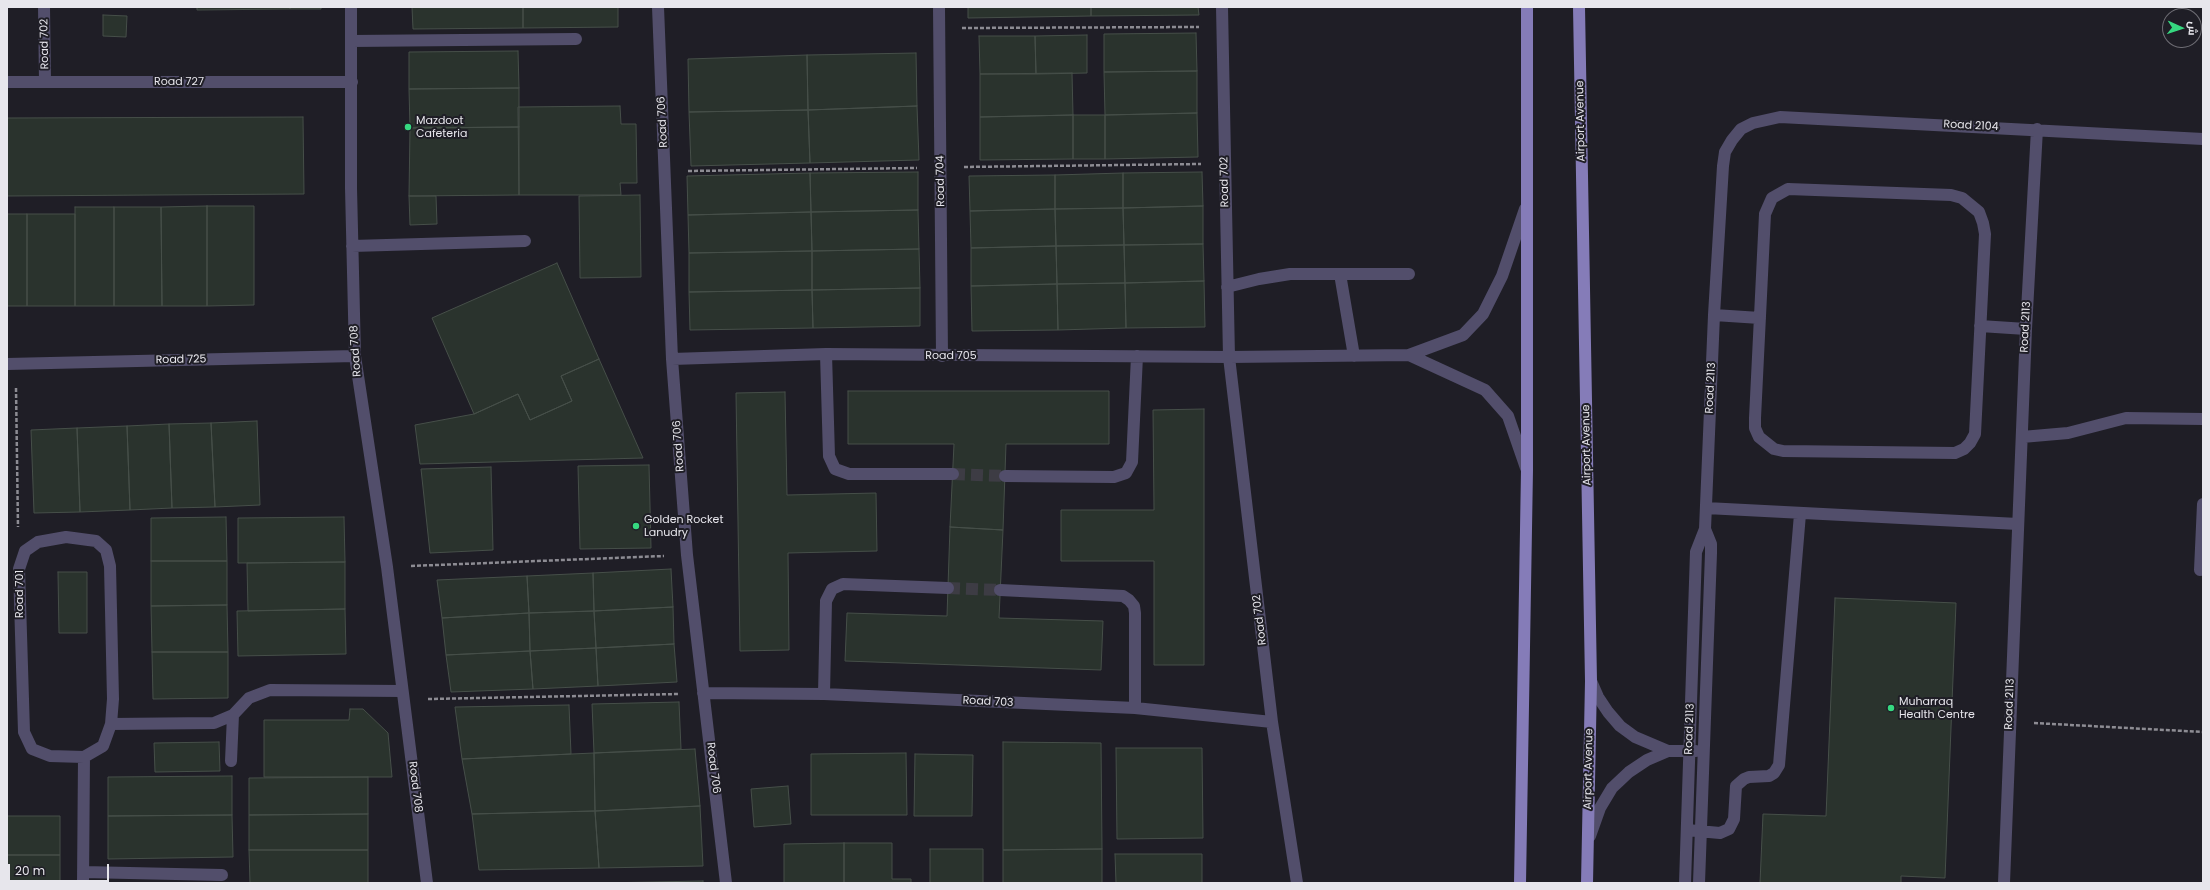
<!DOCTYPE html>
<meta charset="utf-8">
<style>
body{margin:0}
#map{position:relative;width:2210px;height:890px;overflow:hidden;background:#1f1e26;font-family:Poppins,Cairo,sans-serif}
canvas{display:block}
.frame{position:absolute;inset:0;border:8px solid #e7e6ec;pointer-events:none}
.north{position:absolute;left:2162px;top:8px;width:40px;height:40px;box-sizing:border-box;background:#1f1e26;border:1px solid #6f6e75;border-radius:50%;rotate:93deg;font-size:11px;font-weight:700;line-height:16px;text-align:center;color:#e7e6ec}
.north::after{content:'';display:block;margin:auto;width:14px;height:18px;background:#36d880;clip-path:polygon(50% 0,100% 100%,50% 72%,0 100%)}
.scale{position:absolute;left:8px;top:864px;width:101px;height:18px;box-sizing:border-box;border:2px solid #e7e6ec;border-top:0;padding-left:5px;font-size:12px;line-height:14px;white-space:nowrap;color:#e7e6ec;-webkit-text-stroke:3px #1f1e26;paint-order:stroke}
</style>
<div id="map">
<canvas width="2210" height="890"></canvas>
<div class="frame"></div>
<div class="north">ش</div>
<div class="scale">20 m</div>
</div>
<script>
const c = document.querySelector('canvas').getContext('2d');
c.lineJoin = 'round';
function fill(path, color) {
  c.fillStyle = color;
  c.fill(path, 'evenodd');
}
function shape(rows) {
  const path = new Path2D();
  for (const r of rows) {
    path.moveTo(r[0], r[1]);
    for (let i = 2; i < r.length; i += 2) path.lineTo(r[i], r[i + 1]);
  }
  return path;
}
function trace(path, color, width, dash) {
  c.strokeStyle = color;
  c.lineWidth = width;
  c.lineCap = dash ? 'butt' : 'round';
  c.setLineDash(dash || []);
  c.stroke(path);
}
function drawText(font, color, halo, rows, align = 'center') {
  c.font = font + ' Poppins,sans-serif';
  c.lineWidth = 4;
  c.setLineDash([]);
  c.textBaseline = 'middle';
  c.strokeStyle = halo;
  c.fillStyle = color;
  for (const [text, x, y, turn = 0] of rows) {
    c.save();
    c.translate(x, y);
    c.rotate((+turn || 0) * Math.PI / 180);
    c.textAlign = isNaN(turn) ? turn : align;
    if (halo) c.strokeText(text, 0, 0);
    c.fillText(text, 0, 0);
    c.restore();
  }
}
const building = shape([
 [197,7,290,7,290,9,197,10,197,7],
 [290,7,321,7,321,9,290,9,290,7],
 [412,7,523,7,523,28,413,29,412,7],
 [523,7,618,7,618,27,523,28,523,7],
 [968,7,1091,7,1091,16,968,18,968,7],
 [1091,7,1198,7,1199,15,1091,16,1091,7],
 [103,15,127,16,126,37,103,36,103,15],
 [1196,33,1197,71,1104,72,1104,34,1196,33],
 [1087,35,1087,73,1036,74,1035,36,1087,35],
 [979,36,1035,36,1036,74,980,74,979,36],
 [518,51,519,88,409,89,409,52,518,51],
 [916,53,917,106,808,110,807,55,916,53],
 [807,55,808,110,689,112,688,59,807,55],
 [1197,71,1197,113,1105,115,1104,72,1197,71],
 [1072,73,1073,115,980,117,980,74,1072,73],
 [519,88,519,127,410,128,409,89,519,88],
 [620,106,621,124,636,124,637,183,620,183,621,195,519,195,518,107,620,106],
 [917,106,919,160,810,163,808,110,917,106],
 [808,110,810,163,691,166,689,112,808,110],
 [1197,113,1198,157,1105,159,1105,115,1197,113],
 [1073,115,1105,115,1105,159,1073,159,1073,115],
 [1073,115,1073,159,980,160,980,117,1073,115],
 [303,117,304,194,7,196,7,118,303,117],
 [519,127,519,195,409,196,410,128,519,127],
 [918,172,918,210,811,212,810,173,918,172],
 [1202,172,1203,206,1123,208,1123,173,1202,172],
 [810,173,811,212,688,215,687,176,810,173],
 [1123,173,1123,208,1055,209,1055,175,1123,173],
 [1055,175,1055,209,970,211,969,176,1055,175],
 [640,195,641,277,580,278,579,196,640,195],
 [409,196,436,196,437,224,410,225,409,196],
 [207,206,207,306,162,306,161,207,207,206],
 [207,206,254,206,254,305,207,306,207,206],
 [1203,206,1203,244,1124,245,1123,208,1203,206],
 [75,207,114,207,114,306,75,306,75,207],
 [114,207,161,207,162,306,114,306,114,207],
 [1123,208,1124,245,1056,246,1055,209,1123,208],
 [1055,209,1056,246,971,248,970,211,1055,209],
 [918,210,919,249,812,251,811,212,918,210],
 [811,212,812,251,689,253,688,215,811,212],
 [7,214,27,214,27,306,7,306,7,214],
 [27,214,75,214,75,306,27,306,27,214],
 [1203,244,1204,281,1125,283,1124,245,1203,244],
 [1124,245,1125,283,1057,284,1056,246,1124,245],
 [1056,246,1057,284,971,286,971,248,1056,246],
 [919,249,920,288,812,290,812,251,919,249],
 [812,251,812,290,689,292,689,253,812,251],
 [557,263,599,359,561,376,572,401,530,420,518,394,474,414,432,318,557,263],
 [1204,281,1205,327,1126,328,1125,283,1204,281],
 [1125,283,1126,328,1058,330,1057,284,1125,283],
 [1057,284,1058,330,972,331,971,286,1057,284],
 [920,288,920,326,813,328,812,290,920,288],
 [812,290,813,328,690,330,689,292,812,290],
 [599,359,643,458,420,464,415,425,474,414,518,394,530,420,572,401,561,376,599,359],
 [848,391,1109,391,1109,444,1006,444,1003,530,950,527,954,444,848,444,848,391],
 [785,392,787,495,876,493,877,551,788,553,789,650,740,651,736,393,785,392],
 [1204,409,1204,665,1154,665,1154,561,1061,561,1061,510,1154,510,1153,410,1204,409],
 [257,421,260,505,215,507,211,423,257,421],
 [211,423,215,507,172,508,169,424,211,423],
 [169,424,172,508,130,510,127,426,169,424],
 [127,426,130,510,80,512,77,428,127,426],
 [77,428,80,512,34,513,31,430,77,428],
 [649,465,651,548,580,549,578,466,649,465],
 [491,467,493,550,430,553,421,469,491,467],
 [226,517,227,561,151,561,151,518,226,517],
 [344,517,345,562,238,563,238,518,344,517],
 [950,527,1003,530,999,618,1103,621,1101,670,845,661,847,613,947,616,950,527],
 [151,561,227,561,227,605,151,606,151,561],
 [345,562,345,609,248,611,247,563,345,562],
 [671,569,673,607,594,611,593,573,671,569],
 [58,572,87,572,87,633,59,633,58,572],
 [593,573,594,611,529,613,527,576,593,573],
 [527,576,529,613,442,618,437,580,527,576],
 [1835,598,1956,603,1945,878,1901,876,1901,883,1760,883,1763,814,1826,816,1835,598],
 [227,605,228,652,152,652,151,606,227,605],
 [673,607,674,644,596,648,594,611,673,607],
 [345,609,346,654,238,656,237,611,345,609],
 [594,611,596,648,530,651,529,613,594,611],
 [529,613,530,651,446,655,442,618,529,613],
 [674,644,677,682,598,686,596,648,674,644],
 [596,648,598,686,533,689,530,651,596,648],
 [530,651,533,689,451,692,446,655,530,651],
 [152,652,228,652,228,698,153,699,152,652],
 [679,702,681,749,594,753,592,704,679,702],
 [569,705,571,754,462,759,455,707,569,705],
 [350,709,363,709,388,733,392,777,264,777,264,720,349,720,350,709],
 [219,742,220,771,155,772,154,743,219,742],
 [1003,742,1101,743,1102,849,1003,850,1003,742],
 [1116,748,1202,748,1203,838,1117,839,1116,748],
 [695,749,700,806,595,811,594,753,695,749],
 [594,753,595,811,472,814,462,759,594,753],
 [906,753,907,815,811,815,811,754,906,753],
 [915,754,973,755,972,816,914,816,915,754],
 [232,776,232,815,108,816,108,777,232,776],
 [368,777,368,814,249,815,249,778,368,777],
 [788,786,791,824,754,827,751,789,788,786],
 [700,806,703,866,599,868,595,811,700,806],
 [595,811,599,868,479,870,472,814,595,811],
 [368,814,368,850,249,850,249,815,368,814],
 [232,815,233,857,108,859,108,816,232,815],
 [7,816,60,816,60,855,7,855,7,816],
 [844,843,844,883,784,883,784,844,844,843],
 [844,843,892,843,892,879,911,879,911,883,844,883,844,843],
 [930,849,983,849,983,883,930,883,930,849],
 [1102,849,1102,883,1003,883,1003,850,1102,849],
 [249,850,368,850,368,883,250,883,249,850],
 [1115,854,1202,854,1202,883,1116,883,1115,854],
 [7,855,60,855,60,883,7,883,7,855],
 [703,881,703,883,600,883,703,881]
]);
const minorTunnel = shape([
 [953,474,1005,476],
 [948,588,1000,590]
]);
const path = shape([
 [962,28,1199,27],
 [964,167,1201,164],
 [688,171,917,168],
 [16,388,18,527],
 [411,566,664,556],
 [428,699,679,694],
 [2034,723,2203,732]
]);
const minor = shape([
 [44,7,45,82],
 [351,7,351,188,355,356,387,567,427,883],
 [658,7,672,359,687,555,726,883],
 [939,7,942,356],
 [1222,7,1229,357,1272,722,1297,883],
 [351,41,576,39],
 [7,82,352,82],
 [1788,189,1951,195,1962,198,1979,212,1983,223,1985,234,1975,434,1970,443,1964,449,1955,453,1783,451,1774,449,1759,437,1755,428,1755,418,1765,214,1772,198,1788,189],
 [352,246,525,241],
 [1340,274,1354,356],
 [1227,287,1259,279,1290,274,1409,274],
 [1714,315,1760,318],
 [1980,326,2026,329],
 [826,354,829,456,835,469,849,474,953,474],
 [1409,355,1485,390,1508,416,1526,468],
 [672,359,826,354,1229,357,1409,355,1463,335,1483,314,1502,276,1525,209],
 [7,364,355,356],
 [2022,437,2068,433,2126,418,2203,419],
 [1005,476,1114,477,1126,473,1132,462,1137,356],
 [1706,508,2018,524],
 [66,537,96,541,106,550,110,566,113,699,111,724,103,746,84,757,50,756,32,749,24,732,19,569,25,551,38,542,66,537],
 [2200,570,2203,504],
 [1000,590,1123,596,1129,600,1134,606,1135,613,1135,708],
 [1591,681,1598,697,1608,712,1620,726,1635,737,1668,751,1696,751],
 [703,693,824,694,1135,708,1272,722],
 [824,694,826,601,832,589,843,584,948,588],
 [111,724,214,723,233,715,249,698,270,690,402,691],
 [231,761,233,715],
 [1687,830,1720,833,1729,829,1734,819,1736,786,1744,779,1749,777,1769,776,1774,773,1779,765,1800,514],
 [1590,836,1600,808,1612,788,1629,772,1647,760,1668,751],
 [83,872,222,875],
 [83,883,84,757],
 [1685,883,1696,552,1705,529],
 [1699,883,1711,553,1711,544,1705,529,1714,315,1723,166,1725,152,1732,140,1741,129,1753,123,1780,117,2203,139],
 [2004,883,2026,329,2037,129]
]);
const major = shape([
 [1579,7,1591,681,1587,883],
 [1520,883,1527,470,1527,7]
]);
const markers = [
 [408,127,4,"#36d880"],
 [636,526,4,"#36d880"],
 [1891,708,4,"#36d880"]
];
const streetNames = [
 ["Road 702",45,44,-91],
 ["Road 727",179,82],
 ["Airport Avenue",1581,121,-91],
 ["Road 706",663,122,-93],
 ["Road 2104",1971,126,3],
 ["Road 704",941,181,-91],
 ["Road 702",1225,182,-91],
 ["Road 2113",2026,327,-87],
 ["Road 708",356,351,-94],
 ["Road 705",951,356],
 ["Road 725",181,360,-1],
 ["Road 2113",1711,388,-87],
 ["Airport Avenue",1587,445,-91],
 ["Road 706",679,446,-94],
 ["Road 701",20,594,-90],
 ["Road 702",1260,620,-97],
 ["Road 703",988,702,3],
 ["Road 2113",2010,704,-88],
 ["Road 2113",1690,729,-88],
 ["Road 706",713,768,83],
 ["Airport Avenue",1589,769,-89],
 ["Road 708",415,787,83]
];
const poiNames = [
 ["Mazdoot",416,121],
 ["Cafeteria",416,134],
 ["Golden Rocket",644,520],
 ["Lanudry",644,533],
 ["Muharraq",1899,702],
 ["Health Centre",1899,715]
];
fill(building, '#2a332d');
trace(building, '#464f49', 1);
trace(minorTunnel, '#3d3c44', 12, [12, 6]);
trace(path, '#8d8c93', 2.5, [4, 2]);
trace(minor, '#524e6b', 12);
trace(major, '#857cb8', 12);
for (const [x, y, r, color] of markers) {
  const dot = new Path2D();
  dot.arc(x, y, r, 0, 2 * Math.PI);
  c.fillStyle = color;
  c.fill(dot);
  trace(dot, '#1f1e26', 1.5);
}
drawText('11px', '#e7e6ec', '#1f1e26', streetNames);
drawText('11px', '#e7e6ec', '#1f1e26', poiNames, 'left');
</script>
